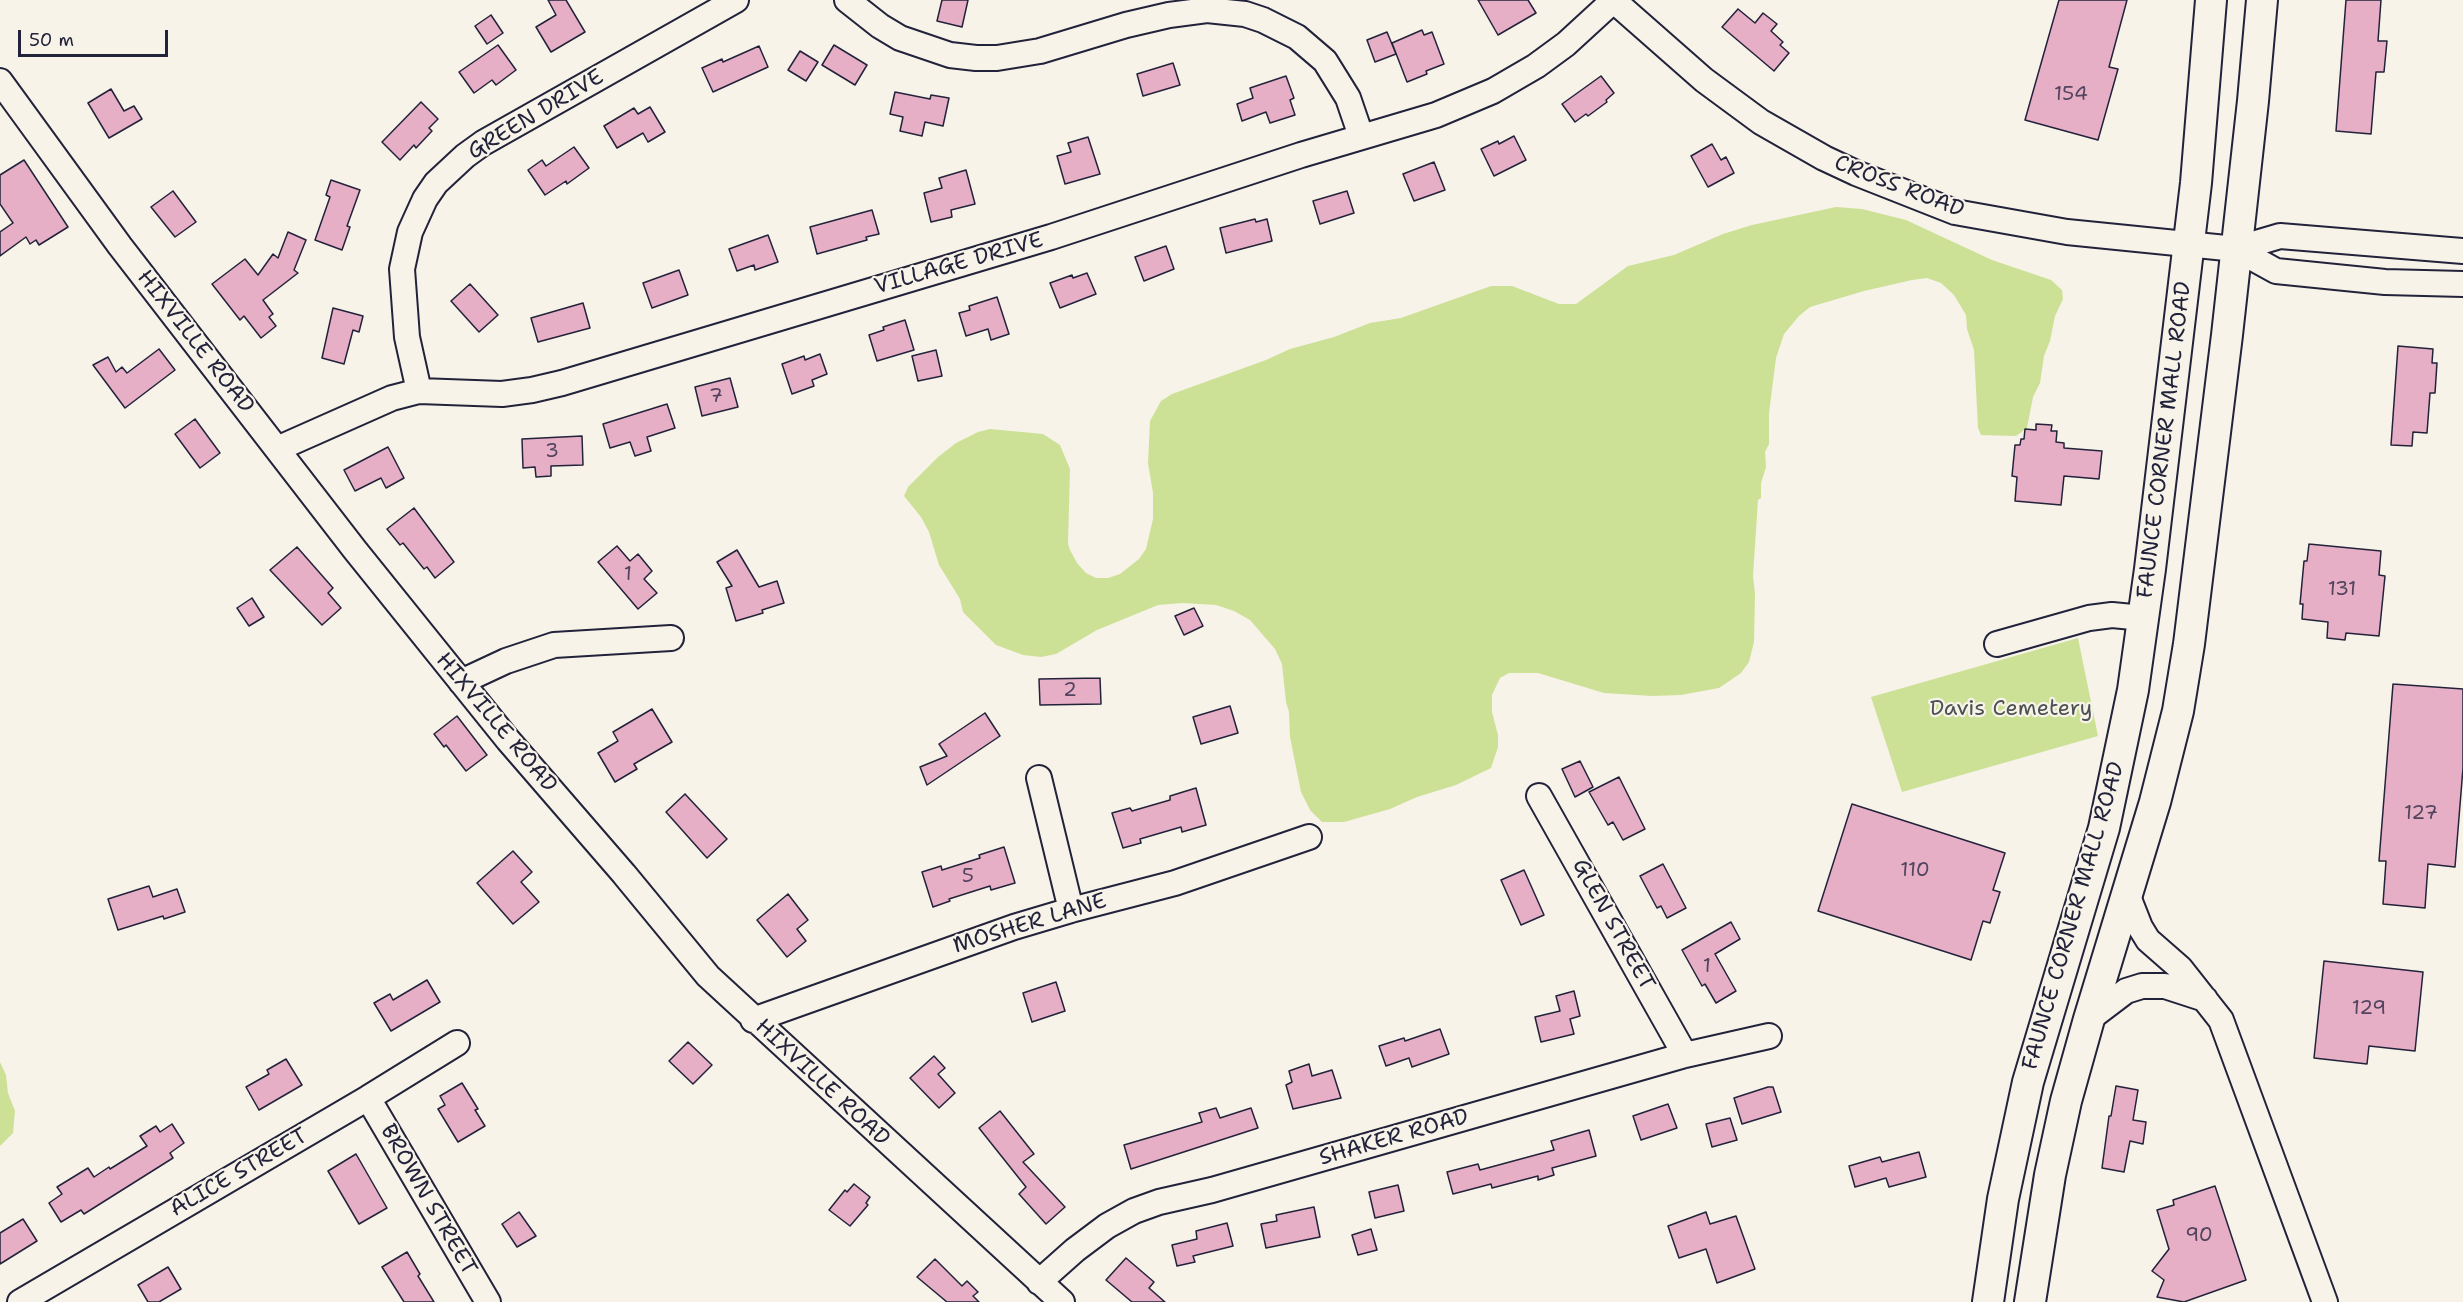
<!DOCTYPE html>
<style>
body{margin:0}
#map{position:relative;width:2463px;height:1302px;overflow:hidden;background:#f7f3e8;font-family:"Shantell Sans",sans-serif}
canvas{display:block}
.scale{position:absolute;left:18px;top:30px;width:150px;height:27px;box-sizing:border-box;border:3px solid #22223b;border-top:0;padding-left:8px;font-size:18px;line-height:21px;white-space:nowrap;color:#22223b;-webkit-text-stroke:4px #f7f3e8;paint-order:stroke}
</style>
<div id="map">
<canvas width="2463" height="1302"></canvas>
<div class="scale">50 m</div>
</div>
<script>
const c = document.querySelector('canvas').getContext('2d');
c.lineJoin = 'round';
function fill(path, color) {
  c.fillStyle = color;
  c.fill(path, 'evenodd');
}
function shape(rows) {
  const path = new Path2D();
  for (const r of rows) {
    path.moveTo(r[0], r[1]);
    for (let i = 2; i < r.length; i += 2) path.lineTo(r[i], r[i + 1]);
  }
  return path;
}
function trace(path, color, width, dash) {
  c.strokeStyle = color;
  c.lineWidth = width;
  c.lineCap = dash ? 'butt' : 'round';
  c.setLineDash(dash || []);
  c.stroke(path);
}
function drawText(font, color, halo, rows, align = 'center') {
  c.font = font + ' "Shantell Sans",sans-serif';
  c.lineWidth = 4.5;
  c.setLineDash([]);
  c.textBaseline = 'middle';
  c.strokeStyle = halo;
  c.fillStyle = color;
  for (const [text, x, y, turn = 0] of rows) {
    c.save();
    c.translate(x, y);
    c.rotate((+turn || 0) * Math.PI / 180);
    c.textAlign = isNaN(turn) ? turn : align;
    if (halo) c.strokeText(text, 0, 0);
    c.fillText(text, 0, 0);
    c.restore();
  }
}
const green = shape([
 [1836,207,1862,209,1906,220,1992,260,2051,280,2062,290,2063,299,2055,316,2050,341,2044,356,2040,383,2033,397,2027,428,2016,436,1981,435,1978,428,1974,350,1967,329,1966,315,1954,295,1941,283,1927,278,1912,280,1864,291,1810,307,1799,316,1784,334,1776,358,1769,413,1769,444,1765,452,1766,467,1761,483,1761,498,1758,500,1753,576,1755,594,1754,642,1749,662,1741,673,1719,688,1681,695,1652,696,1604,693,1538,673,1509,673,1500,678,1492,695,1492,712,1498,735,1498,747,1491,768,1456,785,1417,797,1390,809,1344,822,1322,822,1310,810,1301,792,1290,737,1289,712,1286,702,1282,664,1275,649,1250,620,1234,611,1216,605,1182,603,1158,605,1097,630,1056,654,1041,657,1023,655,996,645,963,612,960,599,939,565,929,532,921,517,904,496,908,487,938,457,956,443,978,432,990,429,1043,434,1060,445,1070,469,1068,544,1070,550,1077,563,1086,573,1096,578,1108,578,1120,574,1139,559,1146,549,1153,519,1153,493,1148,463,1150,421,1161,401,1172,394,1266,360,1290,349,1334,337,1370,323,1401,318,1491,286,1512,286,1559,304,1576,304,1628,266,1674,255,1723,234,1752,225],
 [2078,638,2098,736,1902,792,1871,697],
 [0,1062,6,1075,8,1093,15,1111,13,1133,0,1146]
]);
const building = shape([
 [548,0,566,0,585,32,551,52,536,27,556,15,548,0],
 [942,0,968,0,962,27,937,21,942,0],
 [1478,0,1528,0,1536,13,1498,35,1478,0],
 [2059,0,2127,0,2109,67,2118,69,2098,140,2025,120,2059,0],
 [2346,0,2381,0,2378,41,2387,41,2384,72,2376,72,2371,134,2336,131,2346,0],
 [1738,9,1755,23,1763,13,1777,24,1771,31,1783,42,1780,45,1789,53,1774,71,1722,27,1738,9],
 [491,15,503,33,487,44,475,26,491,15],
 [1422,30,1424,35,1432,32,1444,64,1426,71,1427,74,1407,82,1392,43,1422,30],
 [1387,32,1396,54,1375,62,1367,40,1387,32],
 [498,45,516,70,496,85,492,80,474,93,459,72,498,45],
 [834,45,867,65,855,85,822,65,834,45],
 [759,46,768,67,713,92,702,68,722,59,723,62,759,46],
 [800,51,818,62,806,81,788,70,800,51],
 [1173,63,1180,85,1143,96,1137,74,1173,63],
 [1286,76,1294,98,1290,100,1295,115,1270,123,1266,112,1242,121,1237,104,1253,98,1250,88,1286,76],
 [1601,76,1614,93,1606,100,1607,102,1588,116,1586,114,1575,122,1562,104,1601,76],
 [111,89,124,111,134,106,142,119,109,138,88,103,111,89],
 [895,92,930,99,931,95,949,98,943,126,925,122,922,136,900,131,903,117,890,114,895,92],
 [421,102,438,119,429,128,432,131,416,148,414,145,400,160,382,142,421,102],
 [650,107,665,132,648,142,643,133,617,148,604,126,634,108,638,114,650,107],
 [1514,136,1526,160,1494,176,1481,149,1498,141,1499,144,1514,136],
 [1088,137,1100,174,1065,184,1057,156,1071,152,1068,143,1088,137],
 [1712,144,1721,160,1726,157,1734,173,1708,187,1691,156,1712,144],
 [574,147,589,168,567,184,566,181,545,195,528,170,542,160,546,166,574,147],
 [24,160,68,227,39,245,36,240,30,244,26,237,0,256,0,232,13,223,0,204,0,175,24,160],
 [1434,162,1445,190,1414,201,1403,174,1434,162],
 [966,170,975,204,951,210,952,217,931,222,924,193,942,188,939,178,966,170],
 [331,180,360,190,347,226,350,227,342,250,315,240,330,197,326,195,331,180],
 [173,191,196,222,175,237,151,207,173,191],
 [1347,191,1354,213,1320,224,1313,201,1347,191],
 [872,210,879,234,866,237,867,240,817,254,810,227,872,210],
 [1255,219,1256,222,1267,219,1272,241,1226,253,1220,228,1255,219],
 [288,232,306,240,294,270,298,273,263,300,273,314,269,317,276,326,261,338,244,316,240,320,212,284,245,259,258,275,273,254,278,258,288,232],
 [768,235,778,262,755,270,754,265,737,271,729,249,768,235],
 [1166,246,1174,269,1144,281,1135,257,1166,246],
 [679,270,688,295,652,308,643,283,679,270],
 [1087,273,1096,294,1060,308,1050,283,1072,275,1073,278,1087,273],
 [470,284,498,315,479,332,451,301,470,284],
 [997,297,1009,334,991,340,988,329,966,336,959,313,970,310,969,306,997,297],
 [583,303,590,328,538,342,531,318,583,303],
 [333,308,363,316,359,332,353,330,344,364,322,358,333,308],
 [905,320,914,350,877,361,869,335,884,330,883,327,905,320],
 [2398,346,2433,349,2432,363,2437,363,2435,393,2430,393,2427,433,2413,432,2412,446,2391,445,2398,346],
 [159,349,175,370,125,408,93,365,108,357,116,372,122,367,127,373,159,349],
 [936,350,942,376,918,381,912,356,936,350],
 [820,354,827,374,812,380,814,386,792,394,782,364,804,356,805,360,820,354],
 [730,378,738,407,702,416,695,387,730,378],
 [667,404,675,428,647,437,651,451,635,456,630,442,610,448,603,424,667,404],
 [195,419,220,453,200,468,175,434,195,419],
 [2036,424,2052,425,2051,431,2057,431,2056,442,2064,443,2064,448,2102,451,2099,479,2064,476,2061,505,2015,501,2017,477,2012,476,2015,445,2020,445,2021,439,2024,439,2025,429,2036,430,2036,424],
 [582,436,583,465,551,466,551,476,536,477,535,467,523,468,522,439,582,436],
 [388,447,404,478,386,488,381,478,355,491,344,470,388,447],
 [414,508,454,562,435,578,427,567,424,569,403,543,400,545,387,529,414,508],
 [2309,544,2381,551,2379,575,2385,576,2379,636,2346,633,2345,640,2327,638,2328,622,2302,619,2303,604,2300,604,2304,561,2307,561,2309,544],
 [617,546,630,561,638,554,652,571,644,579,657,593,638,609,598,562,617,546],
 [297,547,333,588,328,593,341,608,322,625,270,570,297,547],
 [737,550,759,587,777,581,784,603,762,610,763,613,736,621,726,588,732,586,717,562,737,550],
 [252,598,264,617,249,626,237,608,252,598],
 [1194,608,1203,626,1184,635,1175,616,1194,608],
 [1100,678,1101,704,1040,705,1039,679,1100,678],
 [2393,684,2463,689,2463,768,2455,867,2428,864,2425,908,2383,904,2386,861,2379,861,2393,684],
 [1230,706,1238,733,1201,744,1193,717,1230,706],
 [652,709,672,742,634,764,637,769,615,782,598,753,618,741,613,732,652,709],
 [985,713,1000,736,927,785,920,767,947,756,939,744,985,713],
 [457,716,487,755,466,771,446,745,444,747,434,734,457,716],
 [1580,761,1593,787,1575,797,1562,769,1580,761],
 [1619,777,1645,829,1623,840,1613,822,1608,825,1589,792,1619,777],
 [1196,788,1206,825,1182,832,1181,827,1140,839,1141,843,1123,848,1112,813,1130,808,1132,811,1170,800,1170,796,1196,788],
 [685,794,727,839,707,858,666,812,685,794],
 [1852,804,2005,853,1993,890,2000,892,1990,923,1983,921,1971,960,1818,911,1852,804],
 [1004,847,1015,883,991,890,990,886,949,899,950,901,933,907,922,872,941,866,942,870,980,858,979,855,1004,847],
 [513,851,532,872,521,882,539,902,513,924,477,883,513,851],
 [1663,864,1686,908,1667,918,1661,906,1657,908,1640,876,1663,864],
 [1524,870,1544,915,1521,925,1501,880,1524,870],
 [149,886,153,897,177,889,185,912,164,919,163,916,118,930,108,899,149,886],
 [788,894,808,920,797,929,806,941,787,957,757,920,788,894],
 [1731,922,1740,939,1715,954,1736,991,1716,1003,1705,984,1702,986,1682,950,1731,922],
 [2324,961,2423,972,2415,1051,2369,1046,2367,1064,2314,1058,2324,961],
 [427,980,440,1002,391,1031,374,1003,390,994,393,1000,427,980],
 [1056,982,1065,1011,1032,1022,1023,993,1056,982],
 [1574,991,1580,1016,1570,1019,1574,1034,1541,1042,1535,1017,1560,1011,1556,996,1574,991],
 [1440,1029,1449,1054,1412,1067,1409,1058,1386,1066,1379,1046,1404,1038,1405,1041,1440,1029],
 [688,1042,712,1065,693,1084,669,1061,688,1042],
 [934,1056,945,1068,938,1074,955,1093,939,1108,910,1078,934,1056],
 [286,1059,302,1085,259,1110,246,1087,269,1074,267,1070,286,1059],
 [1309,1064,1312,1076,1332,1070,1341,1098,1293,1109,1286,1085,1292,1082,1289,1071,1309,1064],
 [462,1083,478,1109,475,1110,485,1126,458,1142,438,1109,445,1105,440,1096,462,1083],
 [2116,1086,2138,1090,2133,1120,2146,1122,2143,1144,2130,1141,2124,1172,2102,1168,2109,1116,2111,1116,2116,1086],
 [1768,1087,1773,1087,1781,1112,1742,1124,1734,1098,1768,1087],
 [1668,1104,1677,1128,1641,1140,1633,1116,1668,1104],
 [1216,1108,1220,1118,1251,1108,1258,1128,1131,1169,1124,1145,1202,1122,1199,1113,1216,1108],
 [1000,1111,1034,1154,1023,1162,1065,1207,1046,1224,1019,1194,1026,1187,979,1128,1000,1111],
 [1730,1118,1737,1140,1712,1147,1706,1124,1730,1118],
 [172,1124,184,1143,170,1153,173,1158,84,1214,81,1210,61,1222,49,1203,62,1194,57,1187,88,1168,94,1177,109,1167,110,1169,147,1146,140,1136,156,1126,160,1132,172,1124],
 [1589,1130,1596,1156,1552,1168,1554,1175,1538,1180,1538,1176,1492,1188,1491,1184,1453,1194,1447,1172,1478,1164,1480,1170,1554,1150,1551,1141,1589,1130],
 [1919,1152,1926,1177,1889,1187,1886,1178,1855,1187,1849,1166,1880,1157,1882,1162,1919,1152],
 [356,1154,387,1208,359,1224,328,1171,356,1154],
 [854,1184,870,1197,866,1203,868,1205,850,1226,829,1210,845,1190,847,1192,854,1184],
 [1398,1185,1404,1211,1375,1218,1369,1192,1398,1185],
 [2215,1186,2246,1280,2184,1302,2157,1297,2164,1280,2152,1271,2169,1249,2157,1210,2174,1205,2173,1200,2215,1186],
 [1314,1207,1320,1237,1266,1248,1261,1224,1277,1221,1276,1215,1314,1207],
 [519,1212,536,1236,517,1247,502,1224,519,1212],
 [1706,1212,1710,1224,1736,1216,1755,1269,1717,1283,1706,1249,1679,1258,1668,1226,1706,1212],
 [23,1219,37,1241,0,1264,0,1233,23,1219],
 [1227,1223,1233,1246,1193,1256,1195,1262,1177,1266,1172,1245,1197,1239,1196,1231,1227,1223],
 [1371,1229,1377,1250,1358,1255,1352,1235,1371,1229],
 [407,1252,420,1274,418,1276,434,1302,404,1302,382,1267,407,1252],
 [1126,1258,1154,1282,1149,1288,1165,1302,1132,1302,1106,1280,1126,1258],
 [935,1259,962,1286,967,1281,978,1292,973,1296,979,1302,947,1302,917,1277,935,1259],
 [168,1267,181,1289,159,1302,148,1302,138,1285,168,1267]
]);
const minor = shape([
 [847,0,880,26,900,38,950,55,976,58,997,58,1040,51,1126,25,1169,15,1207,10,1245,14,1263,20,1297,37,1325,61,1348,98,1361,136],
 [1613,0,1704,80,1761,122,1824,158,1856,173,1955,212,2067,232,2236,249,2280,236,2463,251],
 [0,81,120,246,355,550,508,740,624,874,708,976,1062,1302],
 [2236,249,2276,271,2385,282,2463,284],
 [419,391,407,337,402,269,410,232,425,199,436,183,465,156,483,143,736,0],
 [277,449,392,398,419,391,502,394,532,390,562,383,1051,237,1301,155,1436,115,1493,91,1536,66,1566,44,1614,0],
 [1997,644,2089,618,2112,615,2143,618],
 [461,682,506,661,554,645,671,638],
 [1039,778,1071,910],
 [1539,796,1685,1055],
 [2127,894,2140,927,2148,940,2180,968,2221,1020,2325,1302],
 [2089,1019,2126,991,2142,986,2165,986,2205,999],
 [753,1020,1014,927,1071,910,1175,883,1309,837],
 [368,1098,488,1302],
 [1039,1282,1075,1250,1107,1226,1134,1211,1159,1202,1212,1190,1685,1055,1769,1036],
 [20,1302,368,1098,457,1043]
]);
const major = shape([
 [1988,1302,2003,1199,2028,1082,2104,828,2133,690,2150,569,2196,183,2211,0],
 [2030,1302,2050,1175,2066,1101,2089,1019,2155,802,2178,711,2189,644,2227,335,2253,101,2262,0]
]);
const numberNames = [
 ["154",2071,95],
 ["7",716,397],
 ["3",552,452],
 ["1",628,575],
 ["131",2342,590],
 ["2",1070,691],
 ["127",2421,814],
 ["110",1915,871],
 ["5",968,877],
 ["1",1707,967],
 ["129",2369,1009],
 ["90",2199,1236]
];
const streetNames = [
 ["GREEN DRIVE",536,115,-31],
 ["CROSS ROAD",1899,187,21],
 ["VILLAGE DRIVE",959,264,-16],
 ["HIXVILLE ROAD",195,342,52],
 ["FAUNCE CORNER MALL ROAD",2165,440,-83],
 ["HIXVILLE ROAD",496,723,50],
 ["FAUNCE CORNER MALL ROAD",2074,916,-74],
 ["MOSHER LANE",1030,924,-17],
 ["GLEN STREET",1613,925,61],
 ["HIXVILLE ROAD",822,1083,43],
 ["SHAKER ROAD",1394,1138,-16],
 ["ALICE STREET",239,1173,-30],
 ["BROWN STREET",428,1200,60]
];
const parkNames = [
 ["Davis Cemetery",2011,709]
];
fill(green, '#cce196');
fill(building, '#e7afc6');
trace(building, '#22223b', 1.5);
trace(minor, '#22223b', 28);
trace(major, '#22223b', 34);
trace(minor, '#f7f3e8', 24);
trace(major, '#f7f3e8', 30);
drawText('20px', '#53455e', null, numberNames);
drawText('22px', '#22223b', '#f7f3e8', streetNames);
drawText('22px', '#4c5252', '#f7f3e8', parkNames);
</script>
